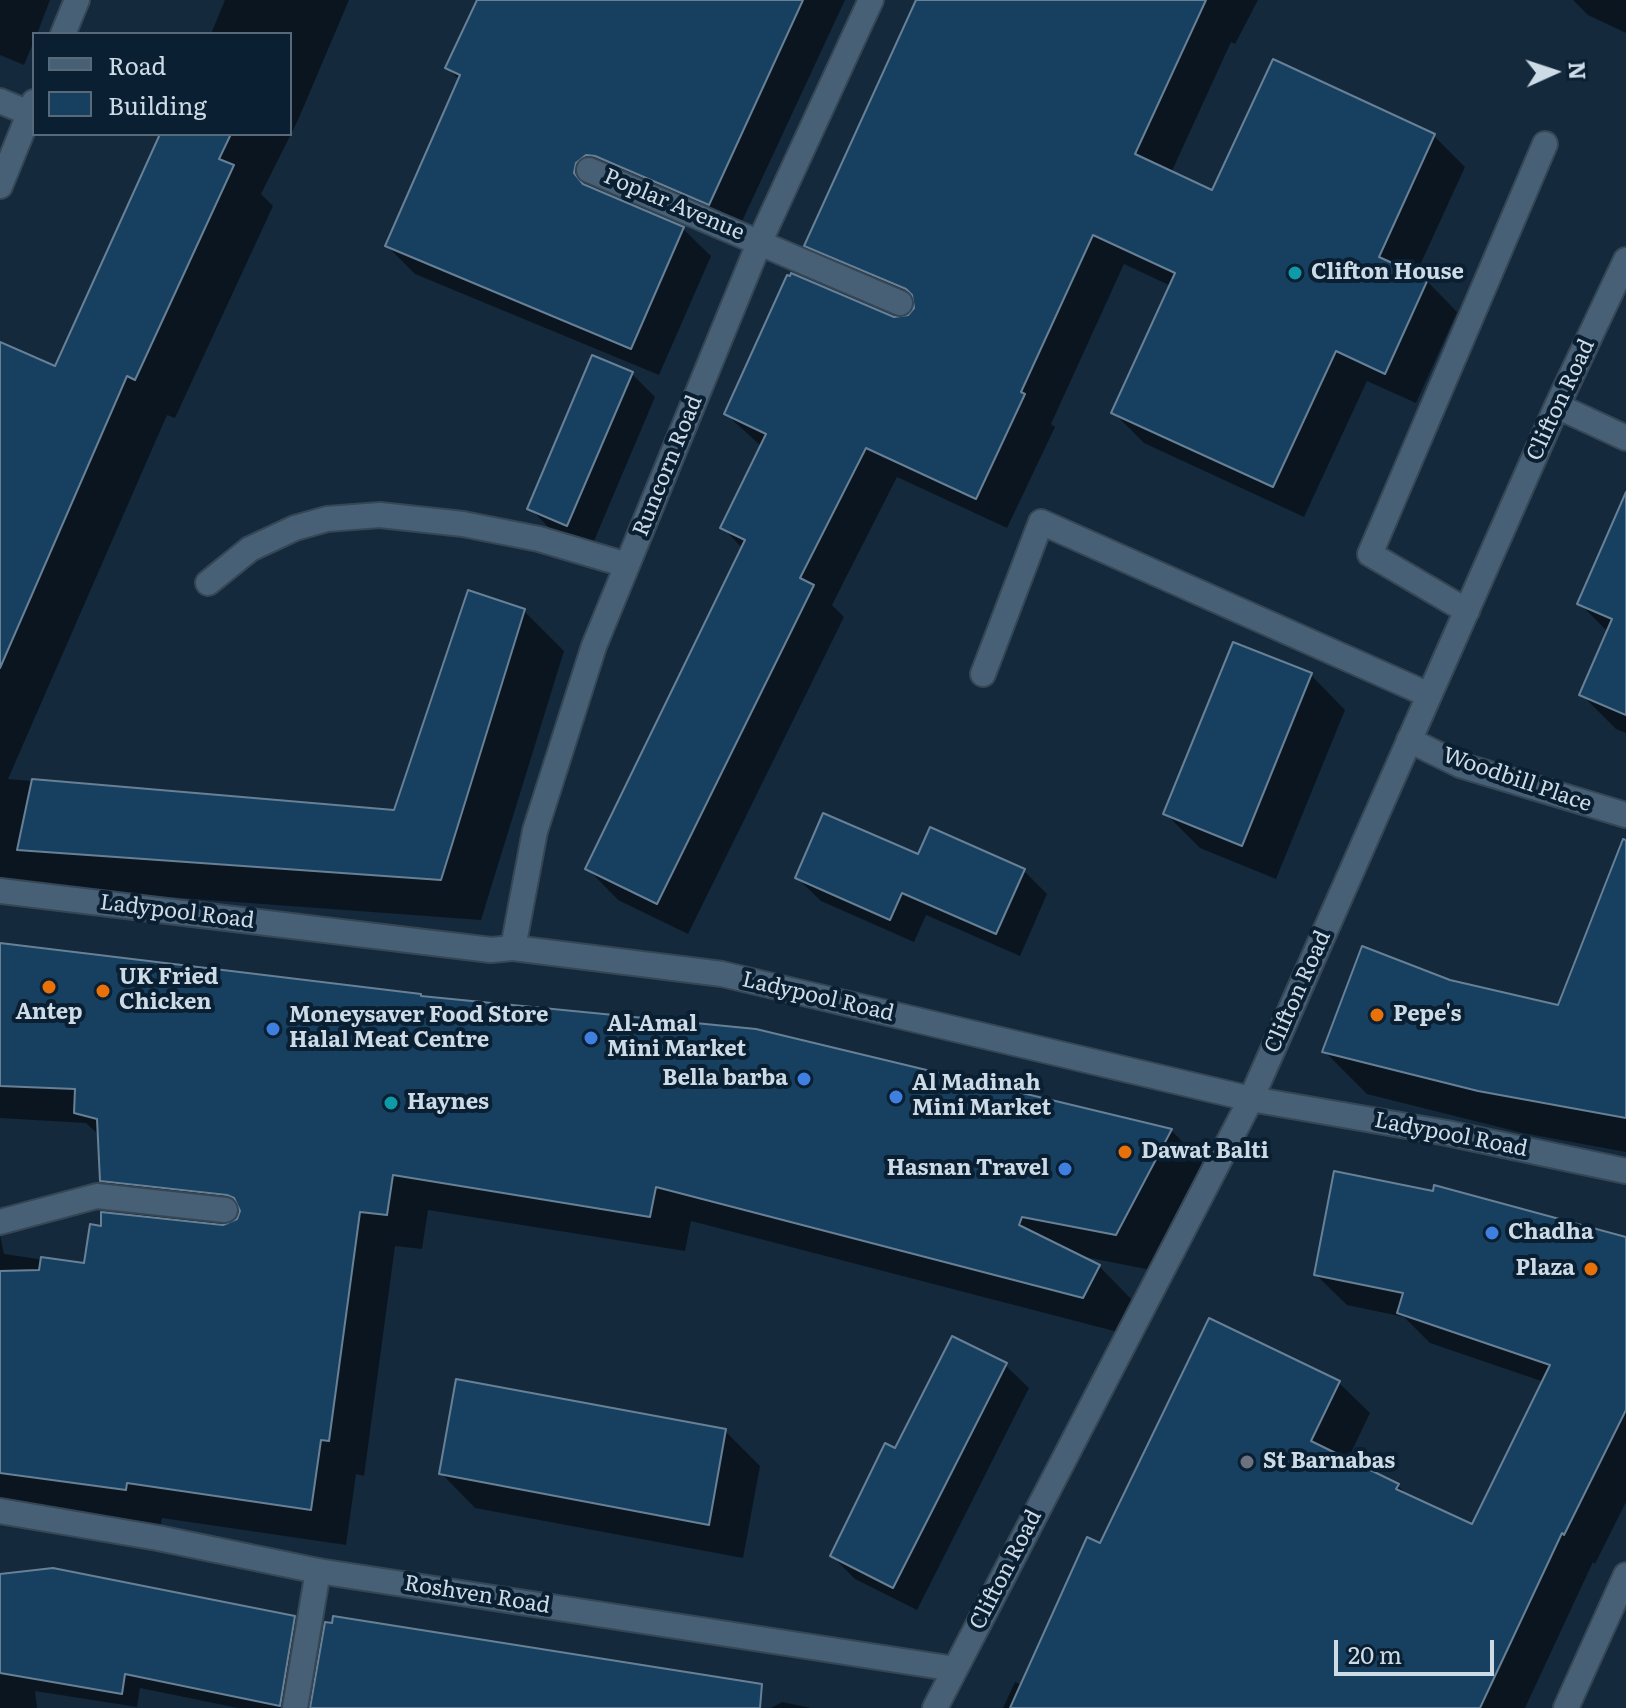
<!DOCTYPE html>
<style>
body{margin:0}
#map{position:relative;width:1626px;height:1708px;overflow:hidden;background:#14293c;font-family:Literata,serif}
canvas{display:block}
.legend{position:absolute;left:32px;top:32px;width:260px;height:104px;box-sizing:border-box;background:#0a1f31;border:2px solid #586a7a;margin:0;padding:10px 14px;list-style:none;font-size:24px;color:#cddbe7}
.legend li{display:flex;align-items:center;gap:16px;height:40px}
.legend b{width:40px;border:2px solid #586a7a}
.north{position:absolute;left:1514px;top:32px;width:80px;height:80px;-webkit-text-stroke:6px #0a1f31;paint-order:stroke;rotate:87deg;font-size:22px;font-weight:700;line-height:32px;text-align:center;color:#cddbe7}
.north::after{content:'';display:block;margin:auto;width:28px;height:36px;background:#cddbe7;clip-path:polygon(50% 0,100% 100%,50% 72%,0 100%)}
.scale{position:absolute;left:1334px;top:1640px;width:160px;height:36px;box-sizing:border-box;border:4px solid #cddbe7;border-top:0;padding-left:10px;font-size:24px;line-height:28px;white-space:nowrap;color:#cddbe7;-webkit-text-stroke:6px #0a1f31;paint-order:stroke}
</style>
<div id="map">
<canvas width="1626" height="1708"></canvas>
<ul class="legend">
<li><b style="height:10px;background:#486075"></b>Road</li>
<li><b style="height:22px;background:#174060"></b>Building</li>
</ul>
<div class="north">N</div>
<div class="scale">20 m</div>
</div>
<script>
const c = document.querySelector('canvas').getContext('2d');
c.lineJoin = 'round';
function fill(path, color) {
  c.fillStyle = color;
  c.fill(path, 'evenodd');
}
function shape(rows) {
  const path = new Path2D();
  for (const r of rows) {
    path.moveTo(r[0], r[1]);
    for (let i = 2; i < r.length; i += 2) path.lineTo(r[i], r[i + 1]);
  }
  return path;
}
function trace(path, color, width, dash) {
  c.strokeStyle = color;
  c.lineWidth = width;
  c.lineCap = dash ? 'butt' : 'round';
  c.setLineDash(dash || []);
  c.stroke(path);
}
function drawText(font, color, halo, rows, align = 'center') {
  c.font = font + ' Literata,serif';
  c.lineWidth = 8;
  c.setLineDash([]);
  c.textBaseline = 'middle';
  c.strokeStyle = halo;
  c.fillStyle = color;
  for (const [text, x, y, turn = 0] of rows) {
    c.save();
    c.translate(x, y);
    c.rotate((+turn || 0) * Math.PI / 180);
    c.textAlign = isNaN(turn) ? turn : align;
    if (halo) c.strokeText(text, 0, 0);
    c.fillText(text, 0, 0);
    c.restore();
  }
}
const shadow = shape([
 [0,0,50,0,37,34,34,34,34,41,24,65,0,55],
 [225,0,349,0,298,120,261,194,273,206,175,418,167,415,8,779,395,812,524,611,564,651,481,920,31,887,0,888,0,354,56,369,163,134,290,134,290,34,211,34],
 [479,0,845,0,738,230,615,182,603,191,602,194,683,229,711,256,659,375,415,274,387,246,460,80,447,68],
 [918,0,1258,0,1235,44,1231,42,1171,173,1213,192,1434,136,1465,167,1415,276,1427,281,1457,312,1416,403,1367,381,1304,517,1144,443,1113,412,1171,286,1124,264,1051,424,1055,427,1007,528,897,477,832,605,844,617,688,934,618,900,588,869,743,549,722,527,762,447,726,414,895,319,909,317,915,310,837,276,806,245],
 [1573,0,1626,0,1626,33,1588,15],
 [632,374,655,397,591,548,553,532,530,508],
 [1626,548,1626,733,1616,729,1581,694,1608,632,1579,603],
 [1311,675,1345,710,1276,879,1200,848,1165,813],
 [919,857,1024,871,1047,894,1020,956,926,915,914,942,821,901,797,878],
 [1626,859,1626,1152,1523,1133,1367,1094,1324,1051,1449,981,1559,1007],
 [0,954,1171,1130,1206,1166,1151,1270,1080,1256,1099,1266,1134,1302,1118,1332,691,1221,685,1251,428,1210,422,1249,395,1246,364,1476,356,1474,346,1545,162,1518,161,1524,61,1509,0,1505,0,1235,4,1254,86,1266,103,1228,139,1218,102,1180,100,1136,86,1123,0,1118],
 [1626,1239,1626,1502,1595,1564,1593,1562,1525,1708,1003,1708,1015,1682,1023,1685,1101,1545,1339,1383,1370,1413,1347,1461,1397,1485,1410,1497,1473,1527,1544,1382,1430,1343,1404,1317,1347,1305,1316,1275],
 [1005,1365,1029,1388,917,1610,855,1579,832,1556,896,1451],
 [725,1431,760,1466,743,1558,475,1508,441,1473],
 [0,1576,294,1618,309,1633,297,1708,238,1708,140,1688,137,1707,35,1691,37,1708,0,1708],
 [782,1702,811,1708,771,1708]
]);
const building = shape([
 [477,0,803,0,709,205,595,156,586,155,576,163,574,173,583,184,684,227,631,349,385,246,460,75,445,68,477,0],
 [916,0,1206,0,1135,154,1212,190,1273,59,1435,134,1379,257,1428,279,1385,374,1336,351,1273,487,1111,413,1175,273,1093,235,1021,392,1025,394,976,499,866,448,800,578,814,585,657,904,585,869,745,540,720,528,766,434,724,414,787,275,790,276,791,273,894,317,908,315,914,308,912,295,906,289,804,246,916,0],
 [160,134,231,134,219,159,234,165,135,380,127,376,0,668,0,342,55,366,160,134],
 [592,355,633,372,567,526,527,509,592,355],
 [1626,492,1626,715,1579,695,1612,619,1577,604,1626,492],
 [468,590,525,609,441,880,17,850,32,779,394,810,468,590],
 [1233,642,1312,673,1242,846,1163,814,1233,642],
 [823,813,918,854,930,827,1025,869,996,934,902,893,890,920,795,878,823,813],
 [1623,839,1626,840,1626,1118,1478,1091,1322,1052,1362,946,1450,980,1558,1005,1623,839],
 [0,943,421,994,421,996,756,1029,1172,1129,1116,1235,1022,1217,1019,1225,1100,1265,1083,1298,656,1187,650,1217,393,1175,387,1215,360,1212,329,1441,321,1440,311,1510,127,1483,126,1490,0,1473,0,1271,39,1270,41,1257,84,1263,90,1224,101,1226,101,1212,223,1225,237,1219,240,1211,234,1198,227,1195,100,1181,97,1119,74,1113,75,1089,0,1086,0,943],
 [1334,1171,1433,1191,1434,1185,1626,1237,1626,1410,1564,1535,1562,1533,1480,1708,1010,1708,1087,1537,1100,1543,1209,1318,1340,1381,1311,1441,1399,1484,1396,1489,1472,1524,1550,1365,1397,1313,1403,1293,1314,1275,1334,1171],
 [952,1336,1007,1363,893,1588,830,1556,885,1443,895,1448,952,1336],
 [456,1379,726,1429,709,1525,439,1474,456,1379],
 [53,1568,295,1616,280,1706,125,1674,122,1694,0,1673,0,1574,53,1568],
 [333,1616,762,1684,760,1708,310,1708,325,1622,332,1623,333,1616]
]);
const lane = shape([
 [208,583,250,549,295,528,327,519,380,515,463,524,539,539,627,565],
 [1467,611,1370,554,1545,144],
 [983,674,1041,522,1429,695],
 [1409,740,1460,765,1626,815],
 [0,1222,97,1196,225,1210],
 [295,1708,318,1571]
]);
const street = shape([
 [0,101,29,113],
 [589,170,900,303],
 [1557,406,1626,438],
 [513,948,535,831,594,646,760,241,871,0],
 [0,1511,158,1538,318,1571,955,1669],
 [935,1708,1251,1099,1557,406,1626,260],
 [1566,1708,1626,1575]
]);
const secondary = shape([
 [63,34,77,0],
 [0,186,34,102],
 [0,891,491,950,513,948,722,974,1251,1099,1447,1133,1626,1171]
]);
const markers = [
 [1295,273,8,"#0f9aa8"],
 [49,987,8,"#e8710a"],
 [103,991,8,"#e8710a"],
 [1377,1015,8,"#e8710a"],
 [273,1029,8,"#3f7fe0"],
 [591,1038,8,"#3f7fe0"],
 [804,1079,8,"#3f7fe0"],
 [896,1097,8,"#3f7fe0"],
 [391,1103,8,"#0f9aa8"],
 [1125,1152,8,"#e8710a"],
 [1065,1169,8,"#3f7fe0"],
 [1492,1233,8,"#3f7fe0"],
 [1591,1269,8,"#e8710a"],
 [1247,1462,8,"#6b7280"]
];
const streetNames = [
 ["Poplar Avenue",674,205,23],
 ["Clifton Road",1561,400,-65],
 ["Runcorn Road",668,466,-68],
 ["Woodbill Place",1517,780,19],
 ["Ladypool Road",177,912,7],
 ["Clifton Road",1298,992,-66],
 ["Ladypool Road",818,997,13],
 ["Ladypool Road",1451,1135,11],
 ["Clifton Road",1006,1570,-63],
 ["Roshven Road",477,1595,9]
];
const poiNames = [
 ["Clifton House",1311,273],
 ["UK Fried",119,978],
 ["Chicken",119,1003],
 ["Antep",49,1013,"center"],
 ["Pepe's",1393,1015],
 ["Moneysaver Food Store",289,1016],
 ["Halal Meat Centre",289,1041],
 ["Al-Amal",607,1025],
 ["Mini Market",607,1050],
 ["Bella barba",788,1079,"right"],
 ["Al Madinah",912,1084],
 ["Mini Market",912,1109],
 ["Haynes",407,1103],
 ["Dawat Balti",1141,1152],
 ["Hasnan Travel",1049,1169,"right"],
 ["Chadha",1508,1233],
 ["Plaza",1575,1269,"right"],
 ["St Barnabas",1263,1462]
];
fill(shadow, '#0007');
fill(building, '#174060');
trace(building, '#688096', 2);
trace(lane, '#354655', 28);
trace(street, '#354655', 28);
trace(secondary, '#354655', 28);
trace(lane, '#486075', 24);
trace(street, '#486075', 24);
trace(secondary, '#486075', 24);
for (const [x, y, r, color] of markers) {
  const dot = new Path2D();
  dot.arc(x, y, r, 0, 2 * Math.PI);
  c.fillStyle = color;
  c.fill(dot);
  trace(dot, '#0a1f31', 3);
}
drawText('22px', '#cddbe7', '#0a1f31', streetNames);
drawText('bold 22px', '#cddbe7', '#0a1f31', poiNames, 'left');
</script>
